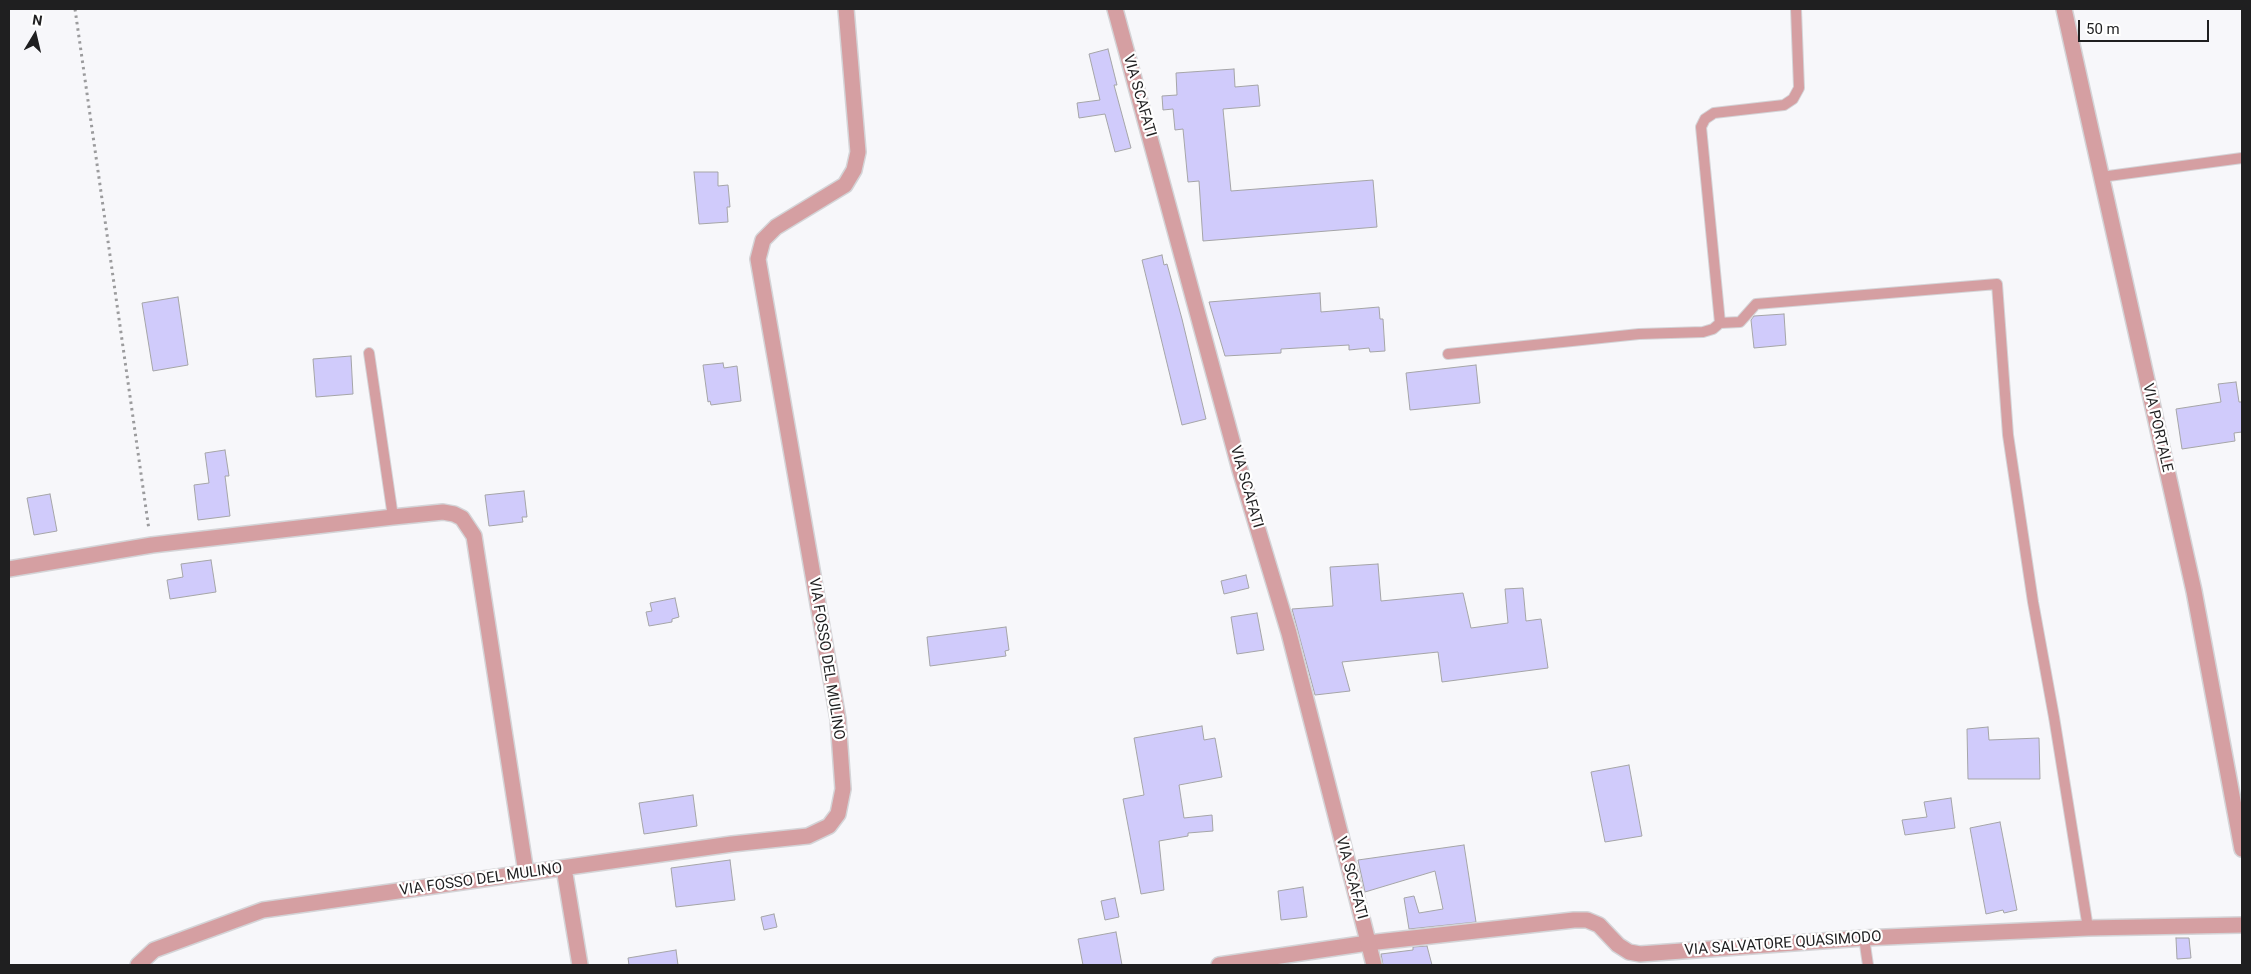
<!DOCTYPE html>
<style>
body{margin:0}
#map{position:relative;width:2251px;height:974px;overflow:hidden;background:#f7f7fa;font-family:Roboto,sans-serif}
canvas{display:block}
.frame{position:absolute;inset:0;border:10px solid #1f1f20;pointer-events:none}
.north{position:absolute;left:10px;top:10px;width:50px;height:50px;-webkit-text-stroke:4px #fff;paint-order:stroke;rotate:9deg;font-size:14px;font-weight:700;line-height:20px;text-align:center;color:#1f1f20}
.north::after{content:'';display:block;margin:auto;width:18px;height:22px;background:#1f1f20;clip-path:polygon(50% 0,100% 100%,50% 72%,0 100%)}
.scale{position:absolute;left:2078px;top:20px;width:131px;height:22px;box-sizing:border-box;border:2px solid #1f1f20;border-top:0;padding-left:6px;font-size:15px;line-height:18px;white-space:nowrap;color:#1f1f20;-webkit-text-stroke:4px #fff;paint-order:stroke}
</style>
<div id="map">
<canvas width="2251" height="974"></canvas>
<div class="frame"></div>
<div class="north">N</div>
<div class="scale">50 m</div>
</div>
<script>
const c = document.querySelector('canvas').getContext('2d');
c.lineJoin = 'round';
function fill(path, color) {
  c.fillStyle = color;
  c.fill(path, 'evenodd');
}
function shape(rows) {
  const path = new Path2D();
  for (const r of rows) {
    path.moveTo(r[0], r[1]);
    for (let i = 2; i < r.length; i += 2) path.lineTo(r[i], r[i + 1]);
  }
  return path;
}
function trace(path, color, width, dash) {
  c.strokeStyle = color;
  c.lineWidth = width;
  c.lineCap = dash ? 'butt' : 'round';
  c.setLineDash(dash || []);
  c.stroke(path);
}
function drawText(font, color, halo, rows, align = 'center') {
  c.font = font + ' Roboto,sans-serif';
  c.lineWidth = 4.5;
  c.setLineDash([]);
  c.textBaseline = 'middle';
  c.strokeStyle = halo;
  c.fillStyle = color;
  for (const [text, x, y, turn = 0] of rows) {
    c.save();
    c.translate(x, y);
    c.rotate((+turn || 0) * Math.PI / 180);
    c.textAlign = isNaN(turn) ? turn : align;
    if (halo) c.strokeText(text, 0, 0);
    c.fillText(text, 0, 0);
    c.restore();
  }
}
const building = shape([
 [1108,49,1117,85,1114,85,1131,148,1115,152,1105,114,1079,118,1077,103,1100,100,1089,54,1108,49],
 [1234,69,1235,87,1258,85,1260,106,1223,109,1231,191,1373,180,1377,227,1203,241,1199,181,1188,182,1183,129,1175,130,1173,109,1163,110,1162,96,1177,95,1176,73,1234,69],
 [694,172,718,172,718,186,728,185,730,207,727,207,728,222,699,224,694,172],
 [1162,255,1164,265,1167,264,1182,319,1206,419,1182,425,1142,260,1162,255],
 [1320,293,1321,312,1379,307,1380,319,1383,319,1385,351,1370,352,1369,348,1349,350,1349,345,1281,349,1281,353,1225,356,1209,302,1320,293],
 [178,297,188,365,153,371,142,303,178,297],
 [1784,314,1786,345,1754,348,1751,320,1754,316,1784,314],
 [351,356,353,394,316,397,313,359,351,356],
 [723,363,724,368,737,366,741,401,711,405,710,401,708,402,703,365,723,363],
 [1476,365,1480,403,1410,410,1406,373,1476,365],
 [2236,382,2239,402,2242,402,2242,432,2234,433,2235,441,2182,449,2176,409,2221,402,2218,384,2236,382],
 [225,450,229,476,225,476,230,516,198,520,194,485,209,483,205,453,225,450],
 [524,491,527,517,522,517,523,522,489,526,485,495,524,491],
 [50,494,57,531,34,535,27,498,50,494],
 [211,560,216,592,170,599,167,580,183,577,181,564,211,560],
 [1378,564,1381,601,1463,593,1471,628,1508,623,1505,589,1523,588,1526,621,1541,619,1548,668,1442,682,1438,652,1342,662,1350,691,1315,695,1292,609,1333,606,1330,567,1378,564],
 [1246,575,1249,588,1224,594,1221,581,1246,575],
 [675,598,679,617,672,619,672,622,649,626,646,612,652,611,650,603,675,598],
 [1257,613,1264,650,1237,654,1231,617,1257,613],
 [1006,627,1009,650,1005,651,1006,656,930,666,927,637,1006,627],
 [1202,726,1204,740,1215,738,1222,777,1179,785,1184,818,1212,815,1213,831,1188,833,1188,836,1159,841,1164,890,1141,894,1123,799,1144,795,1134,738,1202,726],
 [1988,727,1989,740,2039,738,2040,779,1968,779,1967,729,1988,727],
 [1629,765,1642,836,1605,842,1591,772,1629,765],
 [693,795,697,826,644,834,639,803,693,795],
 [1951,798,1955,828,1905,835,1902,820,1927,817,1924,802,1951,798],
 [2000,822,2017,910,2004,913,2003,910,1986,914,1970,828,2000,822],
 [1464,845,1476,922,1409,929,1404,898,1414,896,1419,913,1443,909,1435,871,1365,892,1358,860,1464,845],
 [730,860,735,900,676,907,671,868,730,860],
 [1303,887,1307,917,1281,920,1278,891,1303,887],
 [1115,898,1119,917,1105,920,1101,901,1115,898],
 [774,914,777,927,764,930,761,917,774,914],
 [1116,932,1122,965,1083,965,1078,939,1116,932],
 [2176,938,2189,938,2191,958,2177,959,2176,938],
 [1427,946,1432,965,1383,965,1381,954,1413,950,1413,947,1427,946],
 [676,950,678,965,629,965,628,958,676,950]
]);
const path = shape([
 [75,9,149,530]
]);
const service = shape([
 [2101,177,2242,158],
 [1720,323,1740,322,1756,304,1997,284,2008,435,2033,602,2054,717,2088,928],
 [369,353,393,517],
 [1448,354,1639,334,1703,332,1713,329,1720,323,1701,127,1705,119,1714,113,1784,105,1793,99,1799,88,1796,9],
 [1864,938,1868,965]
]);
const minor = shape([
 [2064,9,2194,591,2242,849],
 [9,569,152,545,393,517,443,512,454,514,462,518,474,536,526,873],
 [564,868,580,965],
 [138,965,154,950,263,910,732,844,808,836,829,826,838,814,843,789,838,719,758,259,763,240,776,227,845,185,854,170,858,152,846,9],
 [1219,965,1368,943,1574,920,1587,920,1599,925,1618,945,1629,952,1640,954,1864,938,2088,928,2242,925]
]);
const tertiary = shape([
 [1115,9,1240,470,1289,633,1374,965]
]);
const streetNames = [
 ["VIA SCAFATI",1139,96,74],
 ["VIA PORTALE",2157,428,77],
 ["VIA SCAFATI",1246,487,74],
 ["VIA FOSSO DEL MULINO",826,659,81],
 ["VIA SCAFATI",1351,878,75],
 ["VIA FOSSO DEL MULINO",481,880,-8],
 ["VIA SALVATORE QUASIMODO",1783,944,-4]
];
fill(building, '#d0cbfb');
trace(building, '#a5a5a7', 1);
trace(service, '#d4d4d7', 12);
trace(minor, '#d4d4d7', 18);
trace(tertiary, '#d4d4d7', 18);
trace(path, '#9b9b9d', 3, [2.5, 4]);
trace(service, '#d59fa2', 10);
trace(minor, '#d59fa2', 15);
trace(tertiary, '#d59fa2', 15);
drawText('15px', '#1f1f20', '#fff', streetNames);
</script>
